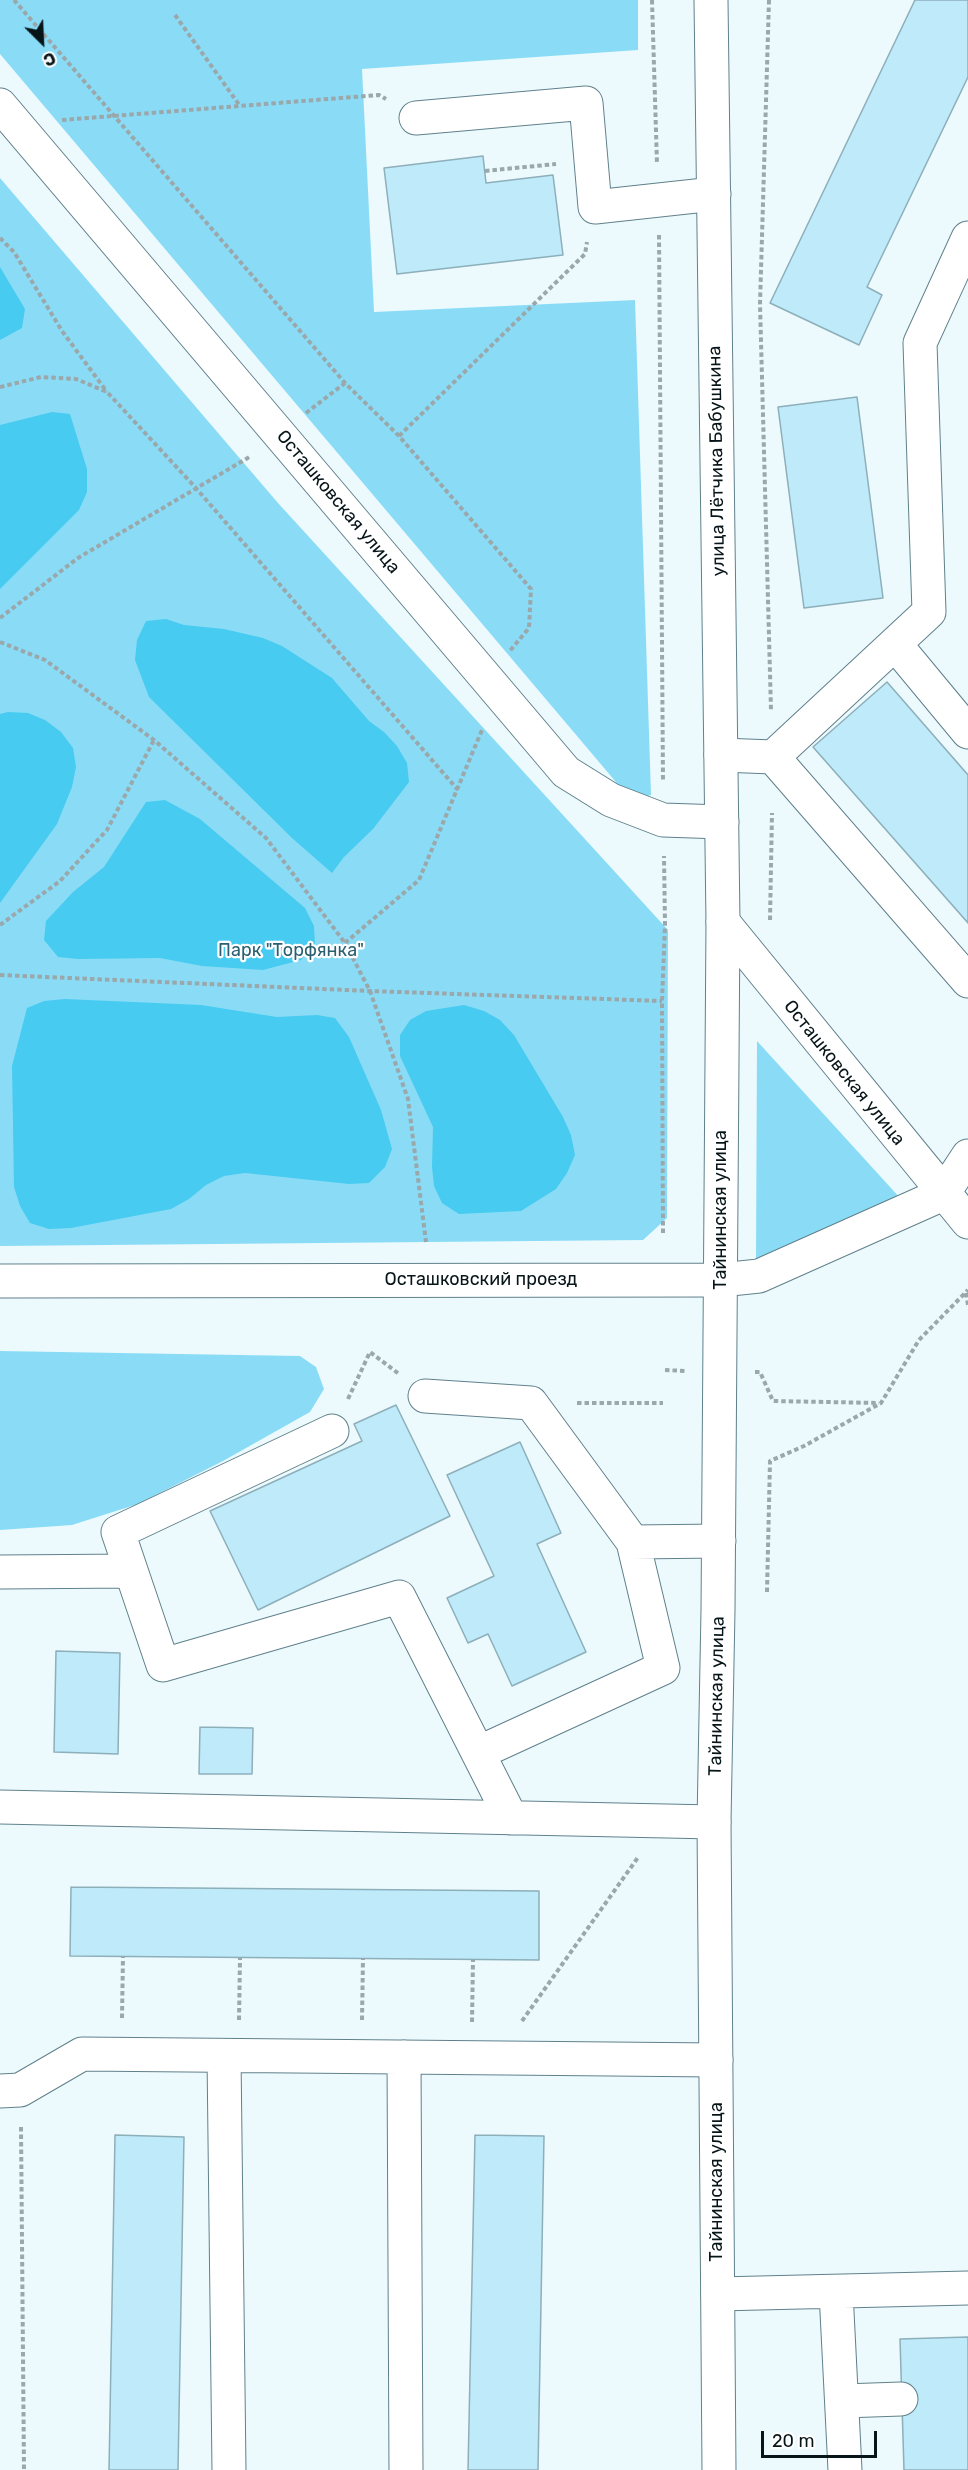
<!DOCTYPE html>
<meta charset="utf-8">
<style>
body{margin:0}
#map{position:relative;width:968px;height:2470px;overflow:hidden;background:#ecfafe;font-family:Rubik,sans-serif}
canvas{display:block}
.north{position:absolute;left:12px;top:12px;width:60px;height:60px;-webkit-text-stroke:4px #fff;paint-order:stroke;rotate:156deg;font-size:16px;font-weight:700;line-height:24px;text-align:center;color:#071418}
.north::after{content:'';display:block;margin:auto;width:21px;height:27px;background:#071418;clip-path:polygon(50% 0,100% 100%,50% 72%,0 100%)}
.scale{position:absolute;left:761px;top:2431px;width:116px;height:27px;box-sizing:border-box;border:3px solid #071418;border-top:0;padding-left:8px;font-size:18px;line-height:21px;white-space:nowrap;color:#071418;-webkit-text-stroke:4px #fff;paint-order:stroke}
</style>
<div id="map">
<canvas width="968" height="2470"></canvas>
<div class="north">С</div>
<div class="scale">20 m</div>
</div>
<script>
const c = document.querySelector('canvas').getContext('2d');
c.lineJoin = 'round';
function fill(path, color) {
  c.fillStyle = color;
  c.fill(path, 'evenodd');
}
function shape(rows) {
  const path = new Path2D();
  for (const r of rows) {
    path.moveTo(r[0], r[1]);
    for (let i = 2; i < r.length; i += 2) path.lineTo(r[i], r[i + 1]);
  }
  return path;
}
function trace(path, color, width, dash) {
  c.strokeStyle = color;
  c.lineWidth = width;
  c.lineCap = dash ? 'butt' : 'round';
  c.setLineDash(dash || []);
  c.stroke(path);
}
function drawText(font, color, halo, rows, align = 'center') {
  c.font = font + ' Rubik,sans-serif';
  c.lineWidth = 4.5;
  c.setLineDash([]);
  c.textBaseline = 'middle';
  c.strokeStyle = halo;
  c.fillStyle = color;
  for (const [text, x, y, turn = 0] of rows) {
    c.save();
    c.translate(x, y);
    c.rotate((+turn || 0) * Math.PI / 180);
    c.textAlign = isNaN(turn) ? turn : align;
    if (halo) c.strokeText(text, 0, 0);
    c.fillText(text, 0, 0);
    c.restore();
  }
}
const green = shape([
 [0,0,638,0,638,50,362,69,374,312,635,300,651,795,632,801,0,54],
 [0,178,278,503,668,930,667,1218,643,1240,0,1246],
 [757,1041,901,1199,756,1260],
 [0,1351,300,1356,316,1367,324,1389,310,1412,223,1461,138,1504,72,1525,0,1530]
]);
const forest = shape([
 [0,267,25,309,22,328,0,340],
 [52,412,70,414,87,469,87,492,79,510,0,589,0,425],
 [166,619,184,625,224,629,263,638,282,646,332,678,369,721,384,732,397,746,407,763,409,782,373,829,344,857,332,873,292,838,149,697,135,660,137,640,146,621],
 [8,712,28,713,45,720,61,732,73,748,76,767,72,787,57,824,0,903,0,714],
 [165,800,200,819,305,908,314,926,315,945,301,960,263,970,202,966,160,958,78,959,58,957,44,940,46,921,73,892,104,867,146,802],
 [65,999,201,1005,277,1017,317,1015,335,1018,349,1037,381,1110,392,1149,385,1167,369,1183,349,1184,245,1173,224,1176,206,1185,189,1199,171,1209,71,1228,49,1229,30,1223,20,1206,14,1187,12,1066,27,1008,44,1001],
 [464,1005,484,1011,500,1020,514,1035,563,1117,571,1135,575,1155,567,1173,556,1189,521,1211,459,1214,442,1203,434,1186,432,1167,433,1127,400,1056,400,1035,410,1020,426,1011]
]);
const building = shape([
 [915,0,968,0,968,77,867,287,882,295,859,345,770,303,915,0],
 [483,156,486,183,553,175,563,255,397,274,384,168,483,156],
 [857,397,883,598,804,608,778,407,857,397],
 [887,682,968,775,968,923,813,747,887,682],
 [396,1405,450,1516,258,1610,210,1511,362,1441,354,1424,396,1405],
 [520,1442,561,1533,537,1544,586,1652,512,1686,488,1634,468,1643,447,1598,494,1576,447,1475,520,1442],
 [56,1651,120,1653,118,1754,54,1752,56,1651],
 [200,1727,253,1728,252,1774,199,1774,200,1727],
 [71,1887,539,1891,539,1960,70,1956,71,1887],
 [115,2135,184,2137,178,2470,109,2470,115,2135],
 [475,2135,544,2136,538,2470,468,2470,475,2135],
 [968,2337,968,2470,904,2470,900,2339,968,2337]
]);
const path = shape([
 [14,0,345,383,399,436,531,589,529,628,509,652],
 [652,0,657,164],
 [769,0,760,304,771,710],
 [175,15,240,106],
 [62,120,379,95,386,99],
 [485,171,556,164],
 [659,235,663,782],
 [0,238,14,252,62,331,107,392],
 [0,387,41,377,76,379,107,392,195,487,458,790],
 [306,413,345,383],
 [399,436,585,254,587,242],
 [0,618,78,558,251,456],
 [0,642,45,660,154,740,266,838,345,943,370,991,408,1099,426,1242],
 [770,920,772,813],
 [0,925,60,881,107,830,154,740],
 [345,943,419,880,482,730],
 [0,975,370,991,662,1001],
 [663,1233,662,1001,665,925,664,856],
 [966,1293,968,1305],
 [665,1370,685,1371],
 [755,1372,760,1372,773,1401,879,1403],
 [348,1399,370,1352,399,1374],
 [577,1403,663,1403],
 [767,1592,770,1461,804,1446,881,1403,919,1340,968,1290],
 [122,2018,123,1956],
 [239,2020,240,1958],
 [362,2020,363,1958],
 [522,2021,639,1856],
 [472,2022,473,1960],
 [21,2127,24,2470]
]);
const minor = shape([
 [0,105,566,772,611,800,663,820,722,822],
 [416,118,586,103,595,207,714,194],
 [895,644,968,732],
 [721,755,773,757,929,612,920,343,968,238],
 [773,757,968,981],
 [723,922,968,1222],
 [943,1194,968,1156],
 [0,1281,721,1280,759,1276,943,1194],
 [425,1396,531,1403,633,1542,663,1668,478,1753],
 [332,1431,118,1532,163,1665,399,1597,511,1818],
 [633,1542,719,1541],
 [0,1572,131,1571],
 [0,1807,714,1822],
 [224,2056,229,2470],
 [404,2057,406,2470],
 [0,2091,20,2090,82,2054,716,2060],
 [836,2292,845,2470],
 [718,2294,968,2288],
 [843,2401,901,2399]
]);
const major = shape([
 [711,0,723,922,718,1610,714,1822,719,2470]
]);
const streetNames = [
 ["улица Лётчика Бабушкина",717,461,-91],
 ["Осташковская улица",338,502,50],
 ["Осташковская улица",844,1073,51],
 ["Тайнинская улица",721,1210,-90],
 ["Осташковский проезд",481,1280],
 ["Тайнинская улица",717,1696,-89],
 ["Тайнинская улица",717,2182,-90]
];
const parkNames = [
 ["Парк \"Торфянка\"",291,951]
];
fill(green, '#8adcf6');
fill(forest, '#47cbf0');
fill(building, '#beeaf9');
trace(building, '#8dafba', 1.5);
trace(minor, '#60808b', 35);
trace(major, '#60808b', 35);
trace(path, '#9aa7ab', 4, [4.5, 3]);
trace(minor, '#fff', 33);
trace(major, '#fff', 33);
drawText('18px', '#071418', '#fff', streetNames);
drawText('18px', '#2b6070', '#fff', parkNames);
</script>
